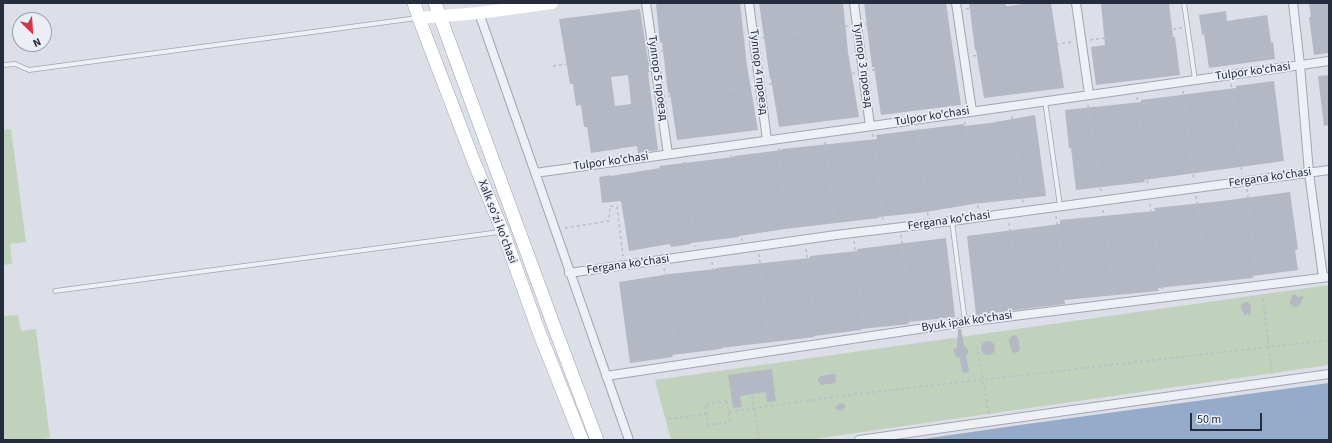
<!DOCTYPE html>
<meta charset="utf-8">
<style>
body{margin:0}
#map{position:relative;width:1332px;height:443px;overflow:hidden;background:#dcdfe7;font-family:"Source Sans 3",sans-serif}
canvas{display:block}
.frame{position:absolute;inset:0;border:4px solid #252c3e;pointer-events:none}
.north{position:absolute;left:12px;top:12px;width:40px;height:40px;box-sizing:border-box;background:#ebeef5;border:1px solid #9ca0ac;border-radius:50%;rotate:155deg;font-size:11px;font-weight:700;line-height:16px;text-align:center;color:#252c3e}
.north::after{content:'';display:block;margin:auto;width:14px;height:18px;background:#d63646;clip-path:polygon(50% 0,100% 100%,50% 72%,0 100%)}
.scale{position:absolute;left:1190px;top:413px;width:72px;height:18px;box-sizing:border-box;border:2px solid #252c3e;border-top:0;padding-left:5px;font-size:12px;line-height:14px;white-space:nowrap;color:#252c3e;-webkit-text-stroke:3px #ebeef5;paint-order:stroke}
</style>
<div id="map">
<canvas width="1332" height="443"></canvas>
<div class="frame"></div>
<div class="north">N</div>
<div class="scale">50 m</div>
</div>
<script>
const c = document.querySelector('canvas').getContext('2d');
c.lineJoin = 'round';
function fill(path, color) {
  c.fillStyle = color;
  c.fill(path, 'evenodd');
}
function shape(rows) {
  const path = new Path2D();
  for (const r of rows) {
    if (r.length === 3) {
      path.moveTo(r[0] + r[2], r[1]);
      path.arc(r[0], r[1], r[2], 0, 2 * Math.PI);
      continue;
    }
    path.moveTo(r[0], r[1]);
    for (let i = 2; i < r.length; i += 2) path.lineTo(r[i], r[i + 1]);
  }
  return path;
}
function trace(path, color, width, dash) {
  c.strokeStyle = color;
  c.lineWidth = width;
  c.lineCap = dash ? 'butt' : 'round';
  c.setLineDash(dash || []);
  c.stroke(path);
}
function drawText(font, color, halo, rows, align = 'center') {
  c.font = font + ' "Source Sans 3",sans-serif';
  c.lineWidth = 3.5;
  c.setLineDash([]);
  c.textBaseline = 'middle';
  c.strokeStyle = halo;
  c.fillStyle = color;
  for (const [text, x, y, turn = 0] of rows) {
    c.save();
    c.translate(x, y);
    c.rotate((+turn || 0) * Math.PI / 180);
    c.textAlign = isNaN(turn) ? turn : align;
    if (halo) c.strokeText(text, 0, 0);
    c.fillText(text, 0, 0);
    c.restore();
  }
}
const green = shape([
 [11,129,26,242,10,244,12,264,3,265,3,130],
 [1329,285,1329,365,807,440,671,440,655,380],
 [18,315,21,331,36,329,50,438,30,440,3,440,4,316]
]);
const water = shape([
 [1329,383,1329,440,916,440,1027,424]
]);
const building = shape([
 [669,3,740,3,747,66,758,130,677,140,670,93,668,93,662,42,660,43,656,4],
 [759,3,843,3,848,52,859,117,779,127,771,79,770,79],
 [864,3,946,3,961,105,881,115,874,67,872,67],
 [969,3,1006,3,1006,6,1008,6,1032,3,1051,3,1064,88,984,98,976,50,975,50],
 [1101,3,1169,3,1173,37,1175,37,1180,75,1096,85,1091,47,1105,45],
 [1309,3,1329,3,1329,53,1314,55,1309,17,1311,17],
 [640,9,650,72,648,72,658,150,638,153,637,146,591,153,587,127,584,127,581,105,576,106,573,84,570,84,559,19],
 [628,75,631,104,615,106,611,77],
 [1226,11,1227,21,1267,15,1271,42,1273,42,1275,59,1209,68,1204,34,1202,35,1199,15],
 [1329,75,1329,125,1324,126,1318,76],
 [1274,81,1284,161,1144,180,1145,182,1076,190,1071,148,1069,148,1065,110,1141,102,1141,100,1236,88,1236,86],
 [1035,115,1046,196,973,204,926,212,879,217,879,218,785,229,739,236,739,237,691,243,691,244,671,247,670,244,629,251,621,201,602,203,599,177,611,175,611,176,660,168,659,166,734,157,734,156,782,150,782,149,877,139,876,135,964,124,964,126,990,123],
 [1290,192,1298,249,1295,250,1298,270,1253,276,1253,278,1158,288,1159,291,1064,300,1065,304,976,315,967,236,1060,224,1060,220,1155,211,1154,208,1222,201],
 [946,238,955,317,908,322,909,324,861,329,861,330,814,336,815,337,721,348,721,349,672,355,673,357,630,363,619,282,670,274,716,269,716,268,810,258,810,256,857,251,857,249],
 [1292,295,1296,295,1298,297,1304,296,1299,306,1295,307,1292,306,1292,304,1289,305],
 [1245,302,1248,302,1251,306,1250,316,1247,313,1245,316,1241,307,1241,305],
 [958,329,961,329,964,345,968,350,968,353,966,355,969,372,963,373,959,357,956,357,953,349,957,348],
 [1015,335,1018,338,1020,349,1018,352,1014,353,1011,350,1009,339,1012,336],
 [988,348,7],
 [772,369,776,401,767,402,766,392,740,396,742,407,733,408,728,375],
 [835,374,836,383,821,385,819,382,818,380,820,376],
 [840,403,844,404,845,406,845,408,841,411,835,408]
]);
const path = shape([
 [966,9,1012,3],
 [865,24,949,12],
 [762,38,848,26],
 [1090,40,1182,28],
 [661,51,745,40],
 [973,56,1072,42],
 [553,66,646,53],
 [872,70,956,58],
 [769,84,855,73],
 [1231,84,1242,174],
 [1183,91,1194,180],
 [668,96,752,87],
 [1137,97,1148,186],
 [1088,105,1101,192],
 [1012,116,1023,203],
 [965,122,978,209],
 [918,129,928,216],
 [873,134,883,220],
 [825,142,835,226],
 [779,148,788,232],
 [731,155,742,241],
 [684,162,695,247],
 [1247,189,1257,277],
 [1196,196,1209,283],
 [1150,204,1162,289],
 [1103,210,1114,295],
 [1056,216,1068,300],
 [1009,223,1021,306],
 [565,228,609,221,610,206,617,207,623,256],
 [901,235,911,321],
 [854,241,864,329],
 [806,249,817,336],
 [759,254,770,343],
 [712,262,722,349],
 [664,268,676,357],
 [1263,299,1272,374],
 [977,346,989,414],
 [752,396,759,440],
 [727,401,730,422,708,425,705,404,727,401],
 [729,412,839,396,1329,340],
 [668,419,707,414]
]);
const lane = shape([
 [1184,3,1195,80],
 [3,65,15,64,29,70,417,18],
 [1045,101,1060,206],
 [952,221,965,322],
 [55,291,500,232]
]);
const street = shape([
 [646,3,668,154],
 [749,3,767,140],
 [854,3,870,126],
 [956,3,972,111],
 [1076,3,1089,94],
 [1293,3,1300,65,1309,173,1323,277],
 [479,13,629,440],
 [535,173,872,126,1329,61],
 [569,273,836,235,952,221,1329,170],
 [606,376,965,322,1329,277],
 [859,440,1329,374]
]);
const secondary = shape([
 [419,18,479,13,552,3]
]);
const primary = shape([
 [414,3,423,29,474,162,503,232,539,332,582,440],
 [435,3,555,329,597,440]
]);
const streetNames = [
 ["Тулпор 3 проезд",862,65,82],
 ["Тулпор 4 проезд",758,72,83],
 ["Tulpor ko'chasi",1253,72,-8],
 ["Тулпор 5 проезд",657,78,82],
 ["Tulpor ko'chasi",932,117,-9],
 ["Tulpor ko'chasi",611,162,-8],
 ["Fergana ko'chasi",1270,178,-8],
 ["Fergana ko'chasi",949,221,-8],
 ["Xalk so'zi ko'chasi",497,222,69],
 ["Fergana ko'chasi",628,265,-8],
 ["Byuk ipak ko'chasi",967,322,-8]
];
fill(green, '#c0d2bc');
fill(water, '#94abca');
fill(building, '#b3b8c4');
trace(lane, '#a1a6b1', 5.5);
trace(street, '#a1a6b1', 10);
trace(primary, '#9aa3b3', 14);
trace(path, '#babdc5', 1.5, [3, 3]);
trace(lane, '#eef0f5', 4);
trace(street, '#eef0f5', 8);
trace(secondary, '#fff', 12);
trace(primary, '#fff', 13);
drawText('12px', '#252c3e', '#ebeef5', streetNames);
</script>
